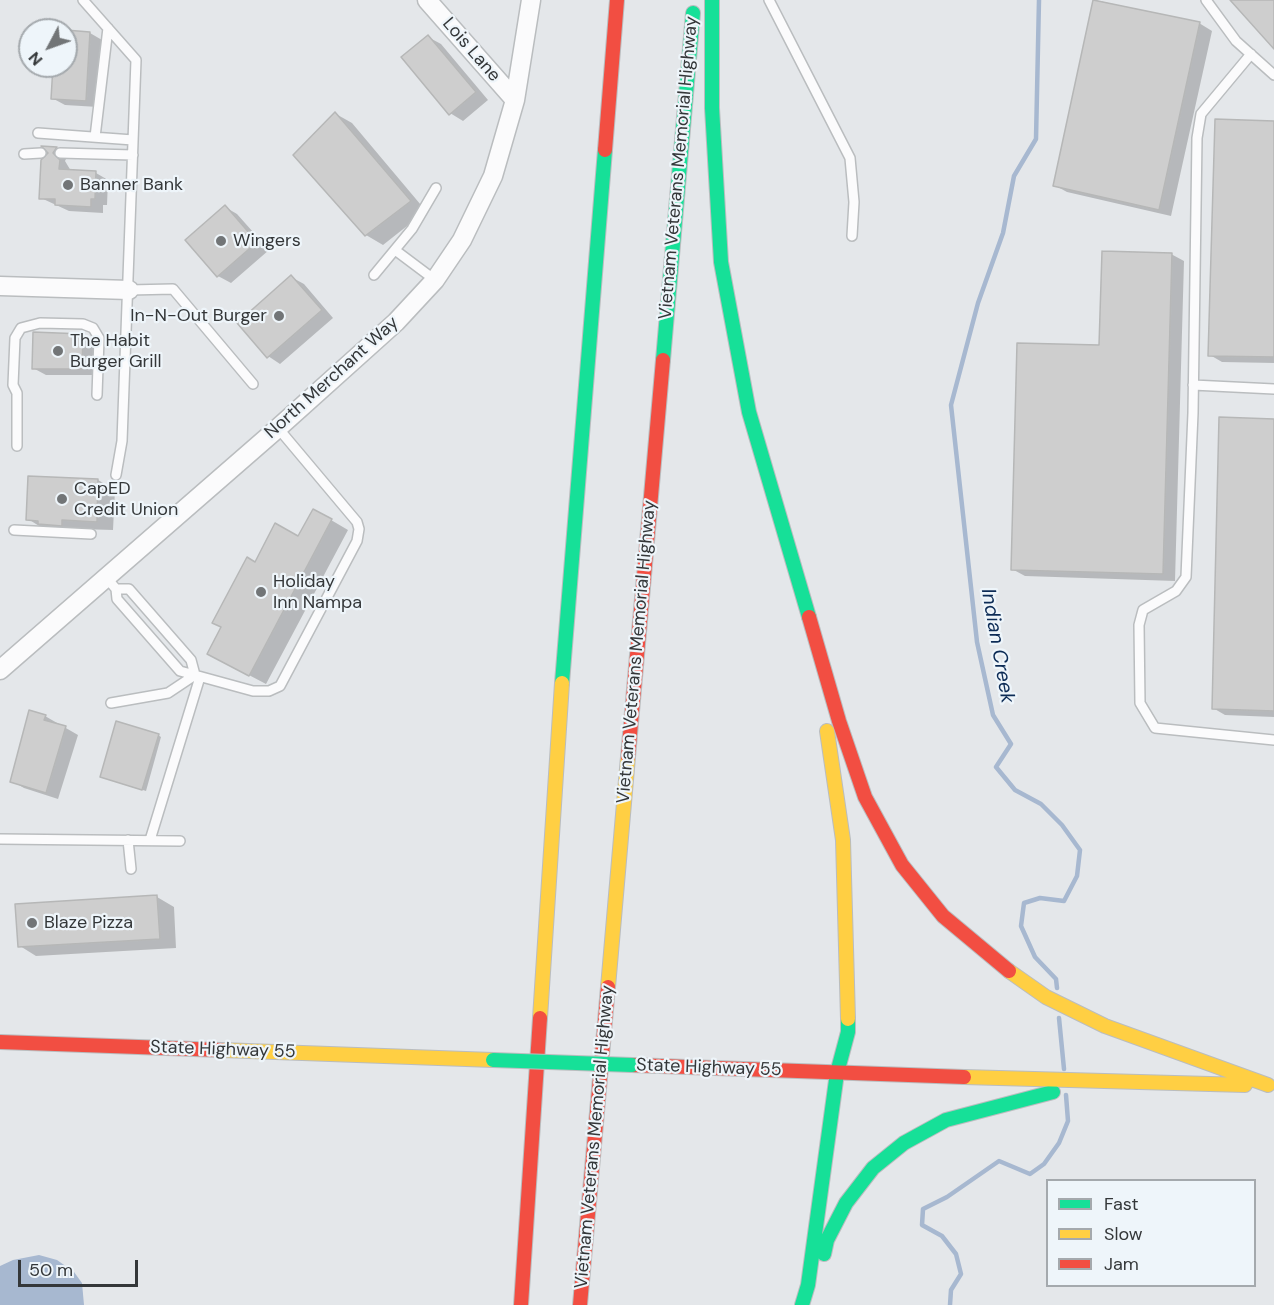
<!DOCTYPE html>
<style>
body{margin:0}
#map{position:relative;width:1274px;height:1305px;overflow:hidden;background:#e4e7ea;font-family:"DM Sans",sans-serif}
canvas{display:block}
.legend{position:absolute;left:1046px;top:1179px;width:210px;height:108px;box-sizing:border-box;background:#eef5fa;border:2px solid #a4a9ad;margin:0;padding:8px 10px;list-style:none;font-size:18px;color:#343739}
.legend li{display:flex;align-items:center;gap:12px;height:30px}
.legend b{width:30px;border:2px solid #a4a9ad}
.north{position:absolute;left:18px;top:18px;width:60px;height:60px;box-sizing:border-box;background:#eef5fa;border:2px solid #a4a9ad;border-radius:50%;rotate:229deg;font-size:16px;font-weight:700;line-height:24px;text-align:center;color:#343739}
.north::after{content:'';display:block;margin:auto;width:21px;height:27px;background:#727577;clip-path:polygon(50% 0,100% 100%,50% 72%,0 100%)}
.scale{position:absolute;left:18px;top:1260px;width:120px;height:27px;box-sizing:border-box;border:3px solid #343739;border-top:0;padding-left:8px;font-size:18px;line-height:21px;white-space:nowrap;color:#343739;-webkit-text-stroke:4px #eef5fa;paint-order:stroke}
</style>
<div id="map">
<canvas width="1274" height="1305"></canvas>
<ul class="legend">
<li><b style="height:8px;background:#16e098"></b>Fast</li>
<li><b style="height:8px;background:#ffcf43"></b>Slow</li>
<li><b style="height:8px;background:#f24e42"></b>Jam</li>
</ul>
<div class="north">N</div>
<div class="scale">50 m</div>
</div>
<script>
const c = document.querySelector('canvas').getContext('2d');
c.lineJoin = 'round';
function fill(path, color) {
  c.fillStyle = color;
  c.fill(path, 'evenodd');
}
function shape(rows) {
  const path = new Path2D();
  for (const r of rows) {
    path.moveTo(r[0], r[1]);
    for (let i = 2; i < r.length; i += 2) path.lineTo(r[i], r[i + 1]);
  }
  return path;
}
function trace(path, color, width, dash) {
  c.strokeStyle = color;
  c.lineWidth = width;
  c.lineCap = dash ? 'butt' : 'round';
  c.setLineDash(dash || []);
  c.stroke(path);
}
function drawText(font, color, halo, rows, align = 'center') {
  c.font = font + ' "DM Sans",sans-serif';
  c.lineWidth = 4.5;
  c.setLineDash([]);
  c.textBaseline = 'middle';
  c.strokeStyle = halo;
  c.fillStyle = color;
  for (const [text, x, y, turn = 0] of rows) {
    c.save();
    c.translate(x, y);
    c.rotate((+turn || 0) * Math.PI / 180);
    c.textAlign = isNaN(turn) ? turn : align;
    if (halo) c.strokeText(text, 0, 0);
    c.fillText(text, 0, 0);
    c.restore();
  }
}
const water = shape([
 [39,1255,57,1260,74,1272,82,1283,84,1305,0,1305,0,1266,13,1260]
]);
const shadow = shape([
 [1095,0,1199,23,1212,31,1171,216,1067,192,1054,185],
 [66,32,90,33,102,40,98,107,65,105,52,98,55,66,66,66],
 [428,37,441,44,488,100,463,121,450,113],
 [336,114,352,123,426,211,383,245,366,235],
 [1274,122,1274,363,1222,362,1210,355],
 [45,148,57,149,68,155,65,161,71,171,96,173,108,180,107,205,103,205,103,213,69,211,41,198,50,153],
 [225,207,237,214,269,250,231,283,218,276],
 [1171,254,1184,261,1175,581,1025,576,1012,569,1101,347],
 [291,277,304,284,333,318,280,364,268,356],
 [83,335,95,342,94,375,46,375,33,368],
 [1274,420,1274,717,1225,715,1213,708],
 [29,477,98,480,115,490,113,530,79,529,78,534,44,529,28,519],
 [331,520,348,530,266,684,226,663,255,564],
 [45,716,78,735,58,799,24,788,12,781],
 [158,735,161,737,146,791,105,778],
 [157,897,174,907,176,948,36,956,20,946]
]);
const stream = shape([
 [1039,0,1036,139,1014,176,1003,233,978,303,951,405,977,642,993,715,1011,744,996,767,1015,790,1041,804,1062,825,1080,850,1077,876,1064,901,1040,898,1024,903,1021,926,1035,957,1056,979,1057,988],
 [1059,1018,1064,1069],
 [950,1305,951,1290,961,1274,956,1254,942,1236,922,1225,923,1209,947,1197,999,1161,1030,1174,1044,1164,1059,1143,1068,1121,1066,1095]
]);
const building = shape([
 [1093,0,1200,22,1159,210,1053,186,1093,0],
 [1230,0,1274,0,1274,49,1230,0],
 [66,30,90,32,86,101,51,99,53,66,66,66,66,30],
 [428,35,476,92,449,115,401,57,428,35],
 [335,112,411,201,365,236,293,155,335,112],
 [1215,119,1274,121,1274,357,1208,356,1215,119],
 [41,146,57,147,53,153,60,160,59,169,96,171,95,199,91,199,91,207,55,205,55,199,39,199,41,160,48,153,41,146],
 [225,205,257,242,217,277,185,240,225,205],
 [1102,251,1172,253,1163,574,1011,570,1017,343,1099,345,1102,251],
 [291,275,322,310,267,358,237,323,291,275],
 [33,332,83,334,82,369,32,369,33,332],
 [1219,417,1274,419,1274,711,1212,709,1219,417],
 [28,476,98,479,97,522,62,520,62,526,38,524,38,521,26,520,28,476],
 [313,509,332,519,249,676,207,654,221,627,212,623,247,557,255,562,275,523,298,536,313,509],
 [29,710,46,715,44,720,66,726,46,793,10,782,29,710],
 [116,721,159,734,142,790,100,777,116,721],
 [157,895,160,939,18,947,15,904,157,895]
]);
const lane = shape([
 [83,0,136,60,122,441,116,475],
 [769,0,850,158,854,202,852,236],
 [1206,0,1236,41,1274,75],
 [1251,54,1201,114,1197,138,1193,413,1186,577,1176,591,1143,610,1139,625,1140,703,1155,728,1274,740],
 [38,133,133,140],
 [95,137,108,28],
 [60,153,133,155],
 [24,154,41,153],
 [395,250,435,280],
 [374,275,412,229,436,188],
 [129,290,173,289,253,384],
 [1193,385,1274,389],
 [17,446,17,393,13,385,15,338,21,328,40,323,83,324,93,328,99,338,97,395],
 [14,530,91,534],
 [106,577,116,589,117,599,180,671,253,691,269,691,280,686,357,541,359,529,357,522,278,428],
 [116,589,129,589,191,660,195,675],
 [111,703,168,693,195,675],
 [0,839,180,841],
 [128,840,131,869],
 [150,840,200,677]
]);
const street = shape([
 [427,0,515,100],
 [0,286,129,290],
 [0,670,278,428,396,322,435,280,462,240,493,176,515,100,531,0]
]);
const fast = shape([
 [712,0,712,108,721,262,749,412,809,617],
 [663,360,693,13],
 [562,683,605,150],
 [824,1254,827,1240,846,1203,873,1168,904,1143,946,1120,1053,1092],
 [802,1305,808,1285,837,1073,848,1032,848,1019]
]);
const slow = shape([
 [827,731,843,840,848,1019],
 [1009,971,1046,997,1105,1026,1268,1085],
 [608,987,628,757],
 [540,1018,562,683],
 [221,1050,493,1060],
 [964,1077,1245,1085]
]);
const jam = shape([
 [605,150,617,0],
 [809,617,839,721,865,797,902,865,943,916,1009,971],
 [628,757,663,360],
 [0,1042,221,1050],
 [632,1065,964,1077],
 [521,1305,540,1018],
 [580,1305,608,987]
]);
const fastBridge = shape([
 [493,1060,632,1065]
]);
const markers = [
 [68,185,6,"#727577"],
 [221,241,6,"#727577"],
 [279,316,6,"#727577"],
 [58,351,6,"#727577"],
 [62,499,6,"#727577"],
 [261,592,6,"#727577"],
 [32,923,6,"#727577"]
];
const streetNames = [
 ["Lois Lane",471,50,49],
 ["Vietnam Veterans Memorial Highway",679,168,-85],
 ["North Merchant Way",332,378,-42],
 ["Vietnam Veterans Memorial Highway",637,652,-85],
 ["State Highway 55",223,1050,2],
 ["State Highway 55",709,1068,2],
 ["Vietnam Veterans Memorial Highway",595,1137,-85]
];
const poiNames = [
 ["Banner Bank",80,185],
 ["Wingers",233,241],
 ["In-N-Out Burger",267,316,"right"],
 ["The Habit",70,341],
 ["Burger Grill",70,362],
 ["CapED",74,489],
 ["Credit Union",74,510],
 ["Holiday",273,582],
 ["Inn Nampa",273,603],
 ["Blaze Pizza",44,923]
];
const waterNames = [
 ["Indian Creek",997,646,80]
];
fill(water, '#a7b8d0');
fill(shadow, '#0003');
trace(stream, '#a7b8d0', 4.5);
fill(building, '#cecece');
trace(building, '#b6b7b7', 1.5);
trace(lane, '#babdbf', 12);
trace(street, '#babdbf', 21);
trace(fast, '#babdbf', 16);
trace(slow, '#babdbf', 16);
trace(jam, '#babdbf', 16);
trace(lane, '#fbfbfc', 9);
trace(street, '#fbfbfc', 18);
trace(fast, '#16e098', 14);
trace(slow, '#ffcf43', 14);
trace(jam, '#f24e42', 14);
trace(fastBridge, '#babdbf', 16, []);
trace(fastBridge, '#16e098', 14);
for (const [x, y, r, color] of markers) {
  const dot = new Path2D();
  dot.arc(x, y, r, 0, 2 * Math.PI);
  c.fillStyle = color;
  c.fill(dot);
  trace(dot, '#eef5fa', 2);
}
drawText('18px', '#343739', '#eef5fa', streetNames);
drawText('18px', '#343739', '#eef5fa', poiNames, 'left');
drawText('italic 20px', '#0d2c56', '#eef5fa', waterNames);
</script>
